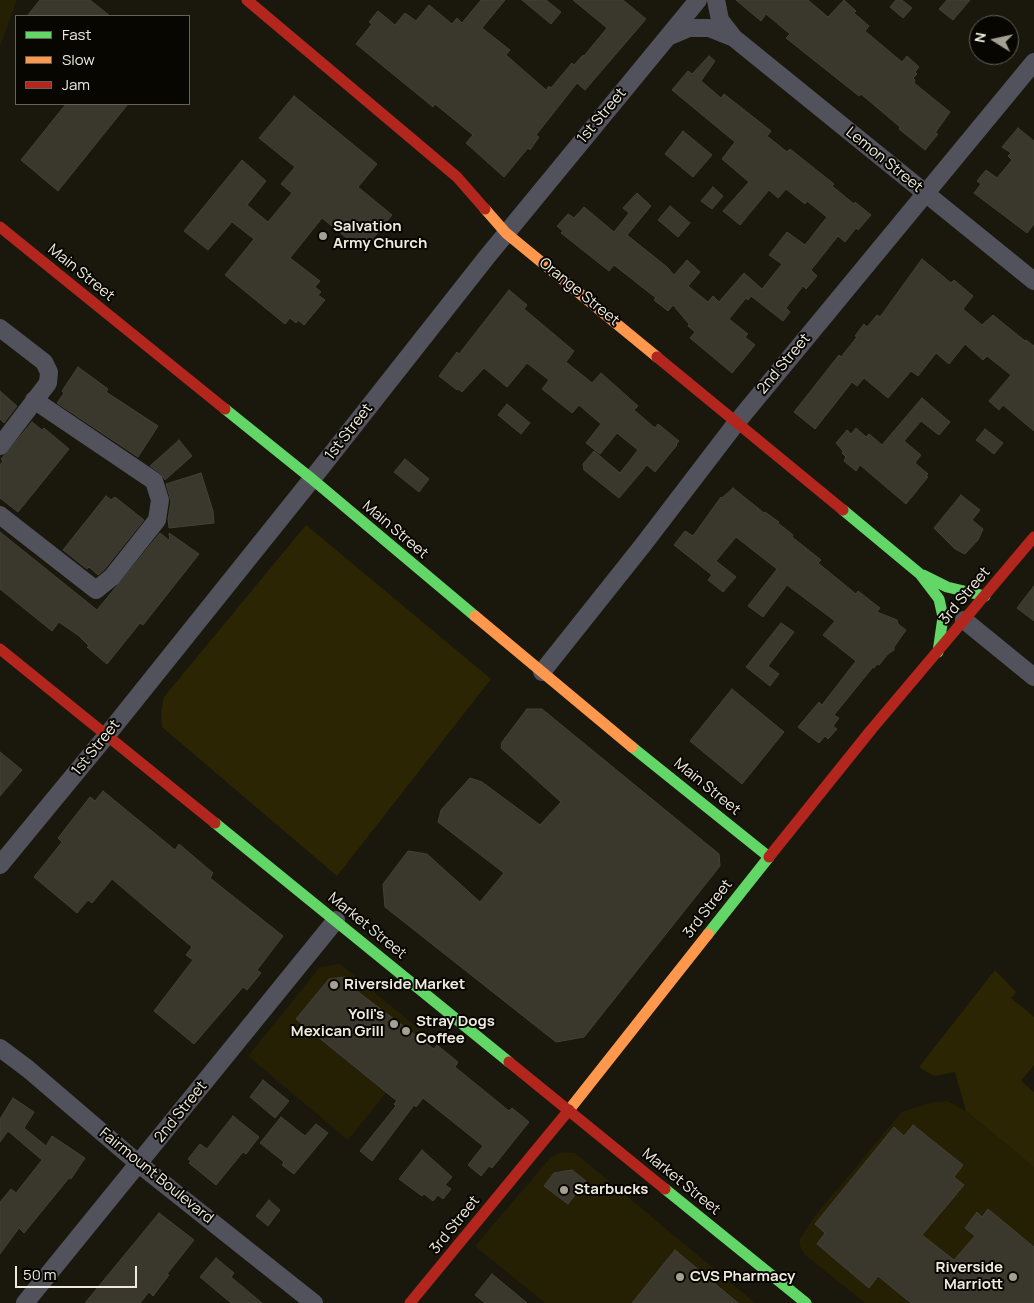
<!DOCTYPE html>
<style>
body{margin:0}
#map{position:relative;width:1034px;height:1303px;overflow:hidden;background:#1a180c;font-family:Manrope,sans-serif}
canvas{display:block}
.legend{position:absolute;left:15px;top:15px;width:175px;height:90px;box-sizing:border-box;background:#080601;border:1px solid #646259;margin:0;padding:6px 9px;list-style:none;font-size:15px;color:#eeebde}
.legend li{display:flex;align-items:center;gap:10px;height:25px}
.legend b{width:25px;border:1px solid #646259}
.north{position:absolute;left:969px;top:15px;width:50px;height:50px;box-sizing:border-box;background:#080601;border:1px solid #646259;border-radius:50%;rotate:280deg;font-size:14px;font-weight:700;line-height:20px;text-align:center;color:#eeebde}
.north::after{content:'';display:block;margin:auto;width:18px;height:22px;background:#a4a194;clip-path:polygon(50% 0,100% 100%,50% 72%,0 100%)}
.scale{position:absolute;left:15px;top:1266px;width:122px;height:22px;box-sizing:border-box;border:2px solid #eeebde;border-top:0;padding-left:6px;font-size:15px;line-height:18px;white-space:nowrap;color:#eeebde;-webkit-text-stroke:4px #080601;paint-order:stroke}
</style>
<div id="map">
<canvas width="1034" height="1303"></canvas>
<ul class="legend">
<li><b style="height:6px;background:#63d668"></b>Fast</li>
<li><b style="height:6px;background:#ff974d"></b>Slow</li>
<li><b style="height:6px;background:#b3261e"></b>Jam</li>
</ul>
<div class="north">N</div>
<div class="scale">50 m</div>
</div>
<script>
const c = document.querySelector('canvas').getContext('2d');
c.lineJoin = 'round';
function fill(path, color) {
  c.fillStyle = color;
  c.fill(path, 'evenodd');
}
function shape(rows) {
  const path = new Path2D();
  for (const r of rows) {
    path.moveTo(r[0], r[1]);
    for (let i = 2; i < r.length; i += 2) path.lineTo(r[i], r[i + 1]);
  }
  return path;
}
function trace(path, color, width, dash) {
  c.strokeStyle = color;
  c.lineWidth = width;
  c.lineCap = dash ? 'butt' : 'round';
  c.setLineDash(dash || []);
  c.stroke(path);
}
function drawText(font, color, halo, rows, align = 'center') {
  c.font = font + ' Manrope,sans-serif';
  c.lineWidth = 4;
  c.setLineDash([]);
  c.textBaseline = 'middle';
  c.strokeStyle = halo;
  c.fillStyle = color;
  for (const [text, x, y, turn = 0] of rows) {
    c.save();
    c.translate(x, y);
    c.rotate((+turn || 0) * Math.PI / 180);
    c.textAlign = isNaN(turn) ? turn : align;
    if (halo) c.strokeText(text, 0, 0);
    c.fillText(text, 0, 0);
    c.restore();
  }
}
const built = shape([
 [0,0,17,0,0,46],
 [340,964,430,1038,348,1140,248,1056,320,967],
 [947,1101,966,1111,1034,1167,1034,1303,865,1303,805,1255,800,1246,800,1239,815,1216,902,1112,933,1102],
 [562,1152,575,1153,755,1303,545,1303,475,1246,551,1157]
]);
const green = shape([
 [306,525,491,679,337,876,162,727,161,712,164,697],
 [995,970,1016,992,1011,998,1034,1017,1034,1065,1021,1081,1034,1092,1034,1167,966,1111,955,1072,934,1076,919,1067]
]);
const building = shape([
 [40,0,90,0,110,16,27,16,40,0],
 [481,0,505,0,482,28,510,50,506,55,546,90,549,86,551,88,572,63,574,65,583,55,584,56,607,28,573,0,623,0,646,19,585,90,577,83,536,135,539,137,530,150,528,148,504,177,466,143,473,135,435,104,433,107,427,102,356,44,372,24,369,22,378,11,395,25,405,13,416,21,429,5,452,24,457,18,462,23,481,0],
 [522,0,546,0,561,12,551,24,522,0],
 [736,0,808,0,828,17,844,0,856,11,854,13,869,26,865,31,902,62,907,56,919,67,915,72,917,74,913,78,915,80,914,83,950,112,935,133,938,134,925,150,899,129,900,127,861,94,859,96,786,38,790,34,766,14,761,21,736,0],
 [896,0,902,0,912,8,903,18,890,7,896,0],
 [947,0,970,0,953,20,939,9,947,0],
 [709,56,715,61,701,81,721,98,724,94,771,131,767,136,787,152,790,149,834,184,832,186,854,204,855,202,871,215,858,230,856,228,845,242,838,236,811,270,817,276,806,289,803,286,786,308,790,312,783,321,751,296,748,300,746,298,729,319,748,334,745,337,755,345,732,373,690,338,695,332,688,326,689,324,673,305,668,311,654,300,656,298,614,265,609,271,561,233,563,231,557,226,568,214,574,218,584,207,614,232,629,213,623,208,637,193,651,206,627,235,667,267,674,275,687,260,700,272,688,286,708,302,713,296,719,302,744,273,762,289,782,264,769,255,787,232,805,245,827,217,807,201,805,204,786,189,778,198,769,190,740,225,723,211,749,182,722,159,735,142,672,90,688,71,692,74,709,56],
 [294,96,377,164,358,187,392,215,363,251,322,218,290,258,320,281,315,287,321,292,318,295,325,300,304,325,298,320,296,323,290,318,285,324,225,275,254,239,232,222,208,250,184,231,242,160,266,181,247,205,268,222,292,193,281,184,295,167,259,138,294,96],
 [66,104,128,104,58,191,21,160,66,104],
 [1018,128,1034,141,1034,224,1027,233,974,193,981,184,977,181,986,170,997,178,1012,160,1008,156,1011,153,1002,147,1018,128],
 [683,131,712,155,693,177,665,154,683,131],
 [713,187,723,196,712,209,701,201,713,187],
 [670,206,690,223,678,237,658,220,670,206],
 [922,259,951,283,954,280,973,296,963,309,982,325,993,315,1025,341,1026,340,1034,346,1034,431,1003,405,999,410,989,401,1011,375,987,356,983,360,965,344,949,364,936,353,918,376,911,371,888,398,864,378,857,386,852,382,815,429,794,412,839,355,841,357,857,337,855,336,864,324,867,327,877,315,880,317,922,259],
 [509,290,527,305,524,309,574,351,566,362,592,383,601,373,638,406,634,410,655,428,658,424,679,441,676,444,677,445,655,472,647,465,619,498,584,470,583,464,594,451,620,473,638,450,617,433,600,454,586,443,601,424,579,405,572,413,542,389,549,380,527,363,507,387,484,368,462,392,458,389,457,390,439,376,457,352,459,354,509,290],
 [78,367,108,389,106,392,158,426,138,457,57,403,64,393,62,391,78,367],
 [0,391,17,406,4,423,0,419,0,391],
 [922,398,950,422,939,435,921,421,904,441,921,455,915,463,928,474,926,476,928,477,906,504,860,465,856,471,844,461,846,457,842,453,843,451,836,443,847,430,851,434,856,428,866,437,869,434,882,445,922,398],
 [507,404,530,423,521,434,498,415,507,404],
 [32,422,42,430,44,428,69,449,18,512,0,498,0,465,3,461,1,459,32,422],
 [985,429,1003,443,994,454,976,440,985,429],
 [179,440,192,456,165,480,160,473,150,466,179,440],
 [405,459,429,479,419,492,394,472,405,459],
 [201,473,213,511,214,523,169,528,168,519,171,501,166,484,201,473],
 [733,488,764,513,765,512,779,522,778,523,793,535,792,537,821,560,818,563,856,594,858,591,880,608,877,612,897,620,898,624,906,630,894,647,894,650,888,654,879,665,877,664,874,668,873,667,834,715,839,718,833,726,837,729,828,739,825,736,819,743,798,727,819,702,822,705,856,661,823,635,835,621,787,585,763,617,748,606,777,569,736,537,716,561,736,577,723,592,708,580,712,575,674,545,685,531,693,536,721,497,722,498,733,488],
 [961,495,980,510,972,520,983,529,978,540,965,554,955,549,934,528,961,495],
 [106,496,111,500,115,497,144,520,104,570,98,575,89,567,87,569,63,550,106,496],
 [0,532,97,610,160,533,170,541,169,533,199,554,143,625,140,623,107,664,87,647,89,646,79,636,59,622,52,631,0,589,0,532],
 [1034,586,1034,621,1017,608,1034,586],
 [781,623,794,632,768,666,779,674,770,686,746,667,781,623],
 [732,689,784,732,742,784,690,741,732,689],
 [527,709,542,709,719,854,720,866,584,1037,556,1042,385,907,383,884,408,851,427,854,480,902,504,873,438,822,441,810,470,778,482,782,540,825,561,802,501,748,502,742,527,709],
 [0,752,22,770,0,796,0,752],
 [103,791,175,850,179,844,213,873,210,878,283,936,257,970,261,973,247,990,243,987,194,1044,154,1011,193,960,186,955,192,947,112,879,92,903,88,900,77,913,34,877,62,842,58,838,90,797,95,801,103,791],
 [345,977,346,983,434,1049,437,1045,458,1062,455,1067,509,1111,512,1108,529,1122,492,1168,489,1166,481,1176,468,1165,483,1146,423,1098,416,1107,414,1105,372,1161,360,1151,396,1106,394,1104,397,1101,296,1019,329,979,345,977],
 [263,1080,289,1101,275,1118,250,1097,263,1080],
 [13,1098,34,1112,24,1128,46,1146,52,1136,85,1158,71,1179,69,1178,24,1233,19,1228,0,1254,0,1202,11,1189,16,1193,42,1160,8,1131,0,1142,0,1119,13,1098],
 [233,1116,259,1137,246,1154,243,1152,216,1185,189,1163,191,1161,188,1159,200,1144,207,1149,233,1116],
 [281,1117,305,1136,316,1124,328,1133,294,1174,282,1165,284,1162,260,1143,281,1117],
 [913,1125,963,1165,954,1177,964,1185,922,1235,954,1260,975,1236,965,1228,977,1212,982,1217,988,1209,1034,1247,1034,1303,911,1303,878,1276,869,1288,817,1244,825,1233,815,1224,894,1127,904,1136,913,1125],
 [422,1150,452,1177,445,1185,451,1189,443,1199,438,1195,433,1201,424,1194,422,1196,399,1179,422,1150],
 [572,1170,586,1181,568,1204,544,1186,554,1173,572,1170],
 [269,1200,280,1210,268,1226,256,1216,269,1200],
 [159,1213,194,1240,167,1274,169,1275,153,1296,149,1292,140,1303,85,1303,159,1213],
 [675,1250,738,1303,632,1303,675,1250],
 [216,1258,234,1273,231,1277,262,1303,231,1303,200,1277,216,1258],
 [492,1274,527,1303,485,1303,475,1295,492,1274]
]);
const street = shape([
 [716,0,720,20,734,38,1034,281],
 [670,36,689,28,709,28,734,38],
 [0,328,44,362,49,372,48,383,0,446],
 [0,515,96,590,112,577,157,520,160,500,154,481,34,400],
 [964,620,1034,677],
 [542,672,643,545,737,422,1034,62],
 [0,865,107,735,312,479,486,258,698,0],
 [0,1048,28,1069,139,1164,314,1303],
 [25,1303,336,920]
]);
const fast = shape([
 [225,409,312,479,475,616],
 [843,510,920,574,939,599,943,617,938,652],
 [923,575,947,587,985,596],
 [632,747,769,857,708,934],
 [215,823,509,1062],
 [665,1189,806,1303]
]);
const slow = shape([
 [485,209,506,233,657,357],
 [475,616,632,747],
 [569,1110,708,934]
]);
const jam = shape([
 [247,0,457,177,485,209],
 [0,227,225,409],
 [657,357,843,510],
 [0,649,215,823],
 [769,857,871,730,1034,537],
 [509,1062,665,1189],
 [410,1303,569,1110]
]);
const markers = [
 [323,236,5,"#a4a194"],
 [334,985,5,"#a4a194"],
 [394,1024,5,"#a4a194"],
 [406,1031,5,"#a4a194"],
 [564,1190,5,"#a4a194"],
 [680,1277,5,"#a4a194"],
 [1013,1277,5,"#a4a194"]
];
const streetNames = [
 ["1st Street",602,116,-50],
 ["Lemon Street",884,160,39],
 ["Main Street",81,273,39],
 ["Orange Street",579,292,39],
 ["2nd Street",784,364,-50],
 ["1st Street",349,432,-52],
 ["Main Street",395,530,40],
 ["3rd Street",965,596,-50],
 ["1st Street",96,748,-51],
 ["Main Street",707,787,39],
 ["3rd Street",708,909,-52],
 ["Market Street",367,926,39],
 ["2nd Street",181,1112,-51],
 ["Fairmount Boulevard",156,1176,39],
 ["Market Street",681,1182,39],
 ["3rd Street",455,1225,-51]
];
const poiNames = [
 ["Salvation",333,227],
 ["Army Church",333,244],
 ["Riverside Market",344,985],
 ["Yoli's",384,1015,"right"],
 ["Mexican Grill",384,1032,"right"],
 ["Stray Dogs",416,1022],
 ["Coffee",416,1039],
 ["Starbucks",574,1190],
 ["Riverside",1003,1268,"right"],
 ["Marriott",1003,1285,"right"],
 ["CVS Pharmacy",690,1277]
];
fill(built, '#251f04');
fill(green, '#2c2503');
fill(building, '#3a372d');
trace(building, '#434137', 1);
trace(street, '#52525c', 18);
trace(fast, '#63d668', 11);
trace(slow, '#ff974d', 11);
trace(jam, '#b3261e', 11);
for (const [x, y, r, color] of markers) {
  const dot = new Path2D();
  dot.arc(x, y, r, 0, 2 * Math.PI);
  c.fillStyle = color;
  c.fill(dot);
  trace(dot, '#080601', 2);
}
drawText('15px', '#eeebde', '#080601', streetNames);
drawText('bold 15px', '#eeebde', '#080601', poiNames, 'left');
</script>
